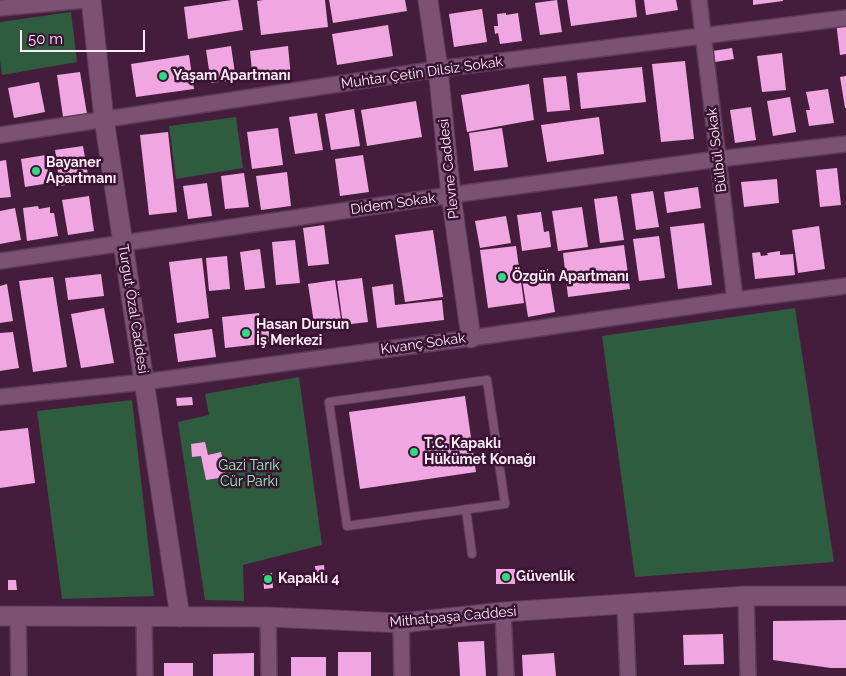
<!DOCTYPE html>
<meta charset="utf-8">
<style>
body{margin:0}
#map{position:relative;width:846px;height:676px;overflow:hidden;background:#441d3d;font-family:Raleway,sans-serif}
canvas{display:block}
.scale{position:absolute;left:20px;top:30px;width:125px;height:22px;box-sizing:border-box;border:2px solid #ffeaf9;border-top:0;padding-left:6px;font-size:15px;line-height:18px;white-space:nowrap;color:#ffeaf9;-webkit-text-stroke:4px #391332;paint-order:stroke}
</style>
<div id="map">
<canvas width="846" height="676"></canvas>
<div class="scale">50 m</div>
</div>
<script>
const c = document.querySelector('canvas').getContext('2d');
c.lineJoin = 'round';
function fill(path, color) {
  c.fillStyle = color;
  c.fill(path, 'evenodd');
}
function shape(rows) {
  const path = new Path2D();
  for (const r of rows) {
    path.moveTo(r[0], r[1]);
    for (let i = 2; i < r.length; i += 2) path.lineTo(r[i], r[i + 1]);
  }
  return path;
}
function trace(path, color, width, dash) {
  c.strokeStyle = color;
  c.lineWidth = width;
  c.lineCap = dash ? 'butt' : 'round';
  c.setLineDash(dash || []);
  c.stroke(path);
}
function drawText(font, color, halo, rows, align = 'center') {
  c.font = font + ' Raleway,sans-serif';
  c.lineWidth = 5;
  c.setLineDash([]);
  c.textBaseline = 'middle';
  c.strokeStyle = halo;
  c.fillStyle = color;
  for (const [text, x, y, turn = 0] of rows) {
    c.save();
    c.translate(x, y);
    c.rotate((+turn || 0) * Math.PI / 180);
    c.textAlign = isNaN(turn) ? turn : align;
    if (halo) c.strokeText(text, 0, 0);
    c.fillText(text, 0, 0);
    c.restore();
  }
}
const green = shape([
 [71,12,77,62,2,75,0,60,0,22],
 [236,117,243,168,176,179,169,126],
 [795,308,834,562,635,577,602,336],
 [299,377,322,545,243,565,244,601,205,600,178,422,209,415,205,394],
 [132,400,154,596,62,599,37,411]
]);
const building = shape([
 [232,0,238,0,243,30,188,39,184,7],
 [263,0,325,0,328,27,261,35,257,1],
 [329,0,405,0,407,11,333,23],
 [557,0,562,32,540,35,535,3],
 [567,0,635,0,637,17,571,26],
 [644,0,676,0,678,10,646,15],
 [753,0,783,0,783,1,753,5],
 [482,9,487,42,454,47,449,14],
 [506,13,506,15,518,13,522,41,500,44,498,33,495,34,494,26,498,26,497,14],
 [846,21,846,54,840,55,836,22],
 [388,25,393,56,337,65,332,34],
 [231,46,236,80,211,83,206,50],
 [288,46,291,77,253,81,250,51],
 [732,48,734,59,715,62,713,51],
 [782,53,786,90,762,92,757,56],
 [189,55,194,89,136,97,131,64],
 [685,61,694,139,661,142,652,64],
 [642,67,646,102,581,109,577,73],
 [80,72,87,114,63,117,57,75],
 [566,76,570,110,547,112,543,78],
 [846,76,846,108,845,108,840,77],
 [39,82,45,112,14,118,8,88],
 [529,84,534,120,467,132,461,95],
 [828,89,834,123,809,126,806,110,810,110,806,92],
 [790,97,796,132,773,136,767,101],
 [416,101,422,137,367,146,361,110],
 [751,107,756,140,735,143,730,110],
 [354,109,360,146,331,150,325,114],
 [317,113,323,150,295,154,289,117],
 [599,117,604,154,547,162,541,125],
 [278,128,283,165,252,169,247,132],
 [502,128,508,167,474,171,469,133],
 [168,132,177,212,149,215,140,135],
 [83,146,89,181,60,186,55,150],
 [46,155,50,183,25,187,21,159],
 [363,155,369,192,340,196,335,159],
 [6,160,11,197,0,198,0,161],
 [837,168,841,205,820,207,816,170],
 [287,172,291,206,261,210,256,176],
 [244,173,249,207,225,209,221,176],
 [777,179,779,203,744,207,741,182],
 [207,183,212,216,188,219,183,186],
 [698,187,701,208,667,213,664,192],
 [653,191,659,227,636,230,631,194],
 [89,196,94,231,68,235,62,200],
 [617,196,624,240,600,243,594,199],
 [38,206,39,209,50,207,50,213,54,213,58,236,27,241,23,208],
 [582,207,588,247,558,251,552,211],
 [15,208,21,240,0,244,0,211],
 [541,212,544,232,549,231,551,247,522,251,517,215],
 [506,216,511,243,480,248,475,221],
 [704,223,712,285,678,289,670,227],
 [324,225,329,264,308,266,303,228],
 [819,226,825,269,798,273,792,230],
 [433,230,443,297,405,302,395,235],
 [659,236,665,278,639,281,633,239],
 [295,240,300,283,276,285,272,242],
 [624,245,630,289,568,297,563,253],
 [516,246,524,303,488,308,480,250],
 [260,249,265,288,245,290,240,252],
 [780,251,780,255,793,254,795,275,755,279,752,253,760,252,761,256,768,255,767,253],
 [227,256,230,289,209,291,206,258],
 [202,258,209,318,177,323,169,262],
 [548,269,555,312,528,317,521,273],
 [101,274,104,296,68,300,65,278],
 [53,277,67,367,33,372,19,281],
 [362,278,368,322,343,325,337,281],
 [335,280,342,326,315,330,308,284],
 [7,284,13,321,0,323,0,286],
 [393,284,395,305,442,300,444,320,377,328,372,287],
 [104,308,114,363,81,368,71,314],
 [259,313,260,323,268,322,270,343,225,348,222,317],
 [212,329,216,357,178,362,174,334],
 [13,332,19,368,0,371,0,333],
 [465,396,476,472,360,489,349,412],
 [192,397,193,405,177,406,176,398],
 [28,428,35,483,0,488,0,431],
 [205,442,208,455,221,452,226,477,206,480,201,456,192,457,191,444],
 [324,565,325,578,316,579,315,566],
 [496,569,515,569,515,584,496,584],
 [272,573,273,588,264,589,263,574],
 [8,580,16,580,17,590,8,590],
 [846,620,846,668,831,668,773,660,773,621],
 [723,634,724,664,684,665,683,635],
 [484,641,486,676,460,676,458,642],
 [338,652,371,652,371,676,338,676],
 [254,653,254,676,213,676,213,654],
 [554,653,556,676,523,676,522,655],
 [291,657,326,657,326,676,291,676],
 [164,663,193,663,193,676,164,676]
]);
const service = shape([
 [487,380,505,504,347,526,329,402,487,380],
 [466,509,472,554]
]);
const minor = shape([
 [699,0,735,300],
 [0,8,86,0],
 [0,135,438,69,846,18],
 [0,261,451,195,718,159,846,144],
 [0,397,144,382,471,338,735,300,846,286],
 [746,596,748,676],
 [625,604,628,676],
 [503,612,506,676],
 [18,616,19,676],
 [144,616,145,676],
 [268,617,269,676],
 [401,623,402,676]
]);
const tertiary = shape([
 [91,0,104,119,180,617],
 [428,0,438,69,451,195,471,338],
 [0,616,268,617,401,623,503,612,746,596,846,596]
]);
const markers = [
 [163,76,5,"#32d882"],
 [36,171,5,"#32d882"],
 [502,277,5,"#32d882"],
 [246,333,5,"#32d882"],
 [414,452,5,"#32d882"],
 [506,577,5,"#32d882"],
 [268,579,5,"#32d882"]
];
const streetNames = [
 ["Muhtar Çetin Dilsiz Sokak",422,73,-8],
 ["Bülbül Sokak",717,150,-97],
 ["Plevne Caddesi",449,169,-96],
 ["Didem Sokak",393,204,-8],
 ["Turgut Özal Caddesi",133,309,81],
 ["Kıvanç Sokak",423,344,-8],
 ["Mithatpaşa Caddesi",453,617,-5]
];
const poiNames = [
 ["Yaşam Apartmanı",173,76],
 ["Bayaner",46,163],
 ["Apartmanı",46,179],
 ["Özgün Apartmanı",512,277],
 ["Hasan Dursun",256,325],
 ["İş Merkezi",256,341],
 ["T.C. Kapaklı",424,444],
 ["Hükümet Konağı",424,460],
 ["Güvenlik",516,577],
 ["Kapaklı 4",278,579]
];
const parkNames = [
 ["Gazi Tarık",249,466],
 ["Cür Parkı",249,482]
];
fill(green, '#2f5b3f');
fill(building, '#f0a6e0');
trace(service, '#5c3c56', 10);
trace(minor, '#5c3c56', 18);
trace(tertiary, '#5c3c56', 21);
trace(service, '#7c5173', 8);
trace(minor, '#7c5173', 15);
trace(tertiary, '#7c5173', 19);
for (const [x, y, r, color] of markers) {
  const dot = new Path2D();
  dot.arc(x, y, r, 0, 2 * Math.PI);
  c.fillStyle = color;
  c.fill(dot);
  trace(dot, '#391332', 2);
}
drawText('14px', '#ffeaf9', '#391332', streetNames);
drawText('bold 14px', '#ffeaf9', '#391332', poiNames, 'left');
drawText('14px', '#89fab4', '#391332', parkNames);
</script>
